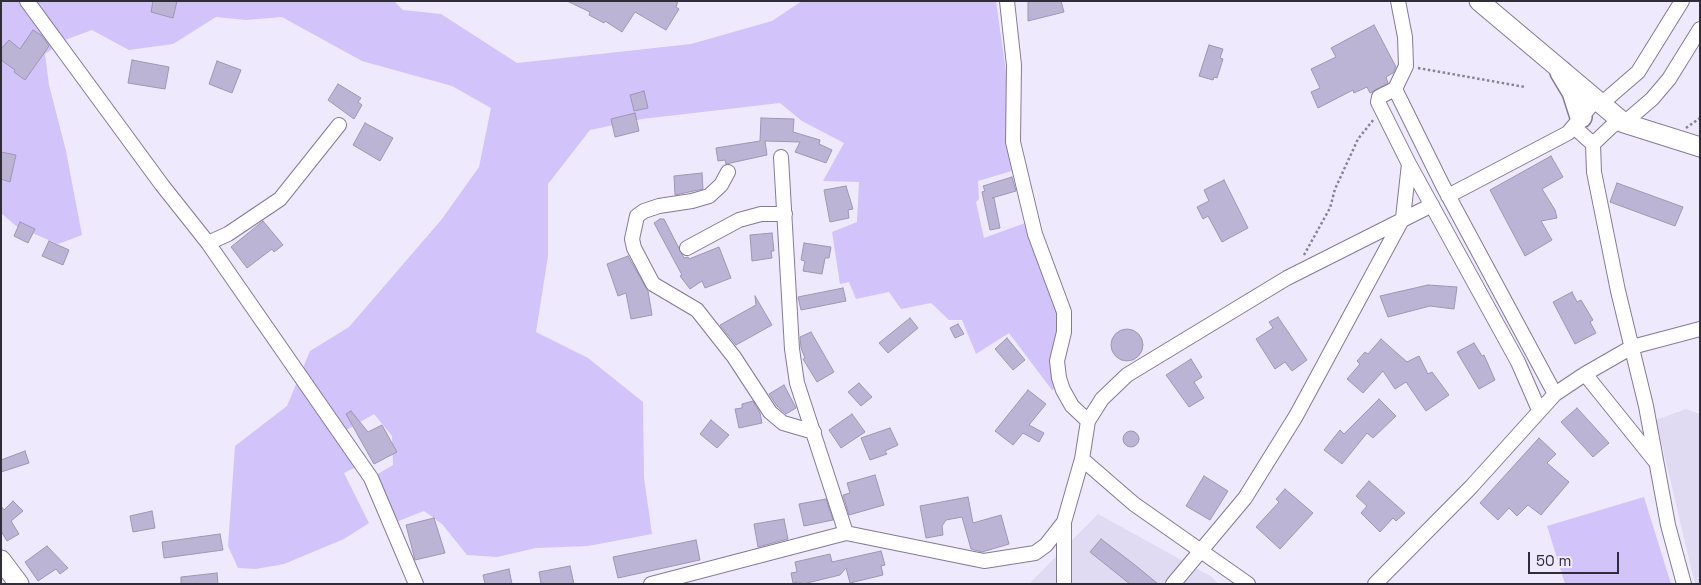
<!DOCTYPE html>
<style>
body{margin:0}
#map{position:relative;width:1701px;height:585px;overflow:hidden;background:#eee9fd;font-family:"Space Grotesk",sans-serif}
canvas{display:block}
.frame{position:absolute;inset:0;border:2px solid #302c39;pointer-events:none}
.scale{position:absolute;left:1528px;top:552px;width:91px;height:22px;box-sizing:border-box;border:2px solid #302c39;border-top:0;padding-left:6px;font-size:15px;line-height:18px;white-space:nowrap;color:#302c39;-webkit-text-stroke:4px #eee9fd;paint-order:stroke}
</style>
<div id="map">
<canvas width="1701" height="585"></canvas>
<div class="frame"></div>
<div class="scale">50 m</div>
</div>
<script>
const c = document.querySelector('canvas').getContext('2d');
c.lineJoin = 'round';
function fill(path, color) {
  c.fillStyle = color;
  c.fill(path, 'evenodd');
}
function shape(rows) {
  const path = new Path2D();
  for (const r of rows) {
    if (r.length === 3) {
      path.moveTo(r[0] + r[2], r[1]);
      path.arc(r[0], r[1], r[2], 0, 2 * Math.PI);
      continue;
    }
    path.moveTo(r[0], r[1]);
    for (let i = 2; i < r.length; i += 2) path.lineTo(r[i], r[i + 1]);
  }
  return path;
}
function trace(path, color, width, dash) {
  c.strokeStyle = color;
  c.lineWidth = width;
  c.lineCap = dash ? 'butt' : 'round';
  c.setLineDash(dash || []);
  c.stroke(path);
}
const built = shape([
 [1686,409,1700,414,1700,584,1695,584,1656,420],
 [1098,514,1212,577,1218,584,1029,584]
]);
const green = shape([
 [1,1,394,1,403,10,441,14,517,63,691,44,772,21,802,1,996,1,1005,65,1015,170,978,181,979,199,976,202,984,238,1028,222,1059,305,1059,387,1052,390,1009,333,976,354,962,320,949,320,931,303,901,309,889,292,856,299,849,282,840,284,832,232,857,222,859,182,823,181,844,143,802,121,780,103,642,119,590,130,548,184,548,256,536,332,588,358,643,402,644,478,652,534,588,546,536,548,497,557,467,555,442,524,424,511,391,524,371,478,393,465,392,436,374,414,343,432,358,466,344,473,369,523,344,539,284,564,256,569,238,568,228,546,235,446,287,406,310,351,349,327,442,219,479,167,491,108,452,86,362,61,282,17,246,20,216,17,173,44,129,50,92,30,65,40,45,54,49,85,66,151,82,235,58,244,16,226,1,213],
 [1644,497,1671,584,1565,584,1547,526]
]);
const building = shape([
 [153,1,177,1,173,18,151,12,153,1],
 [567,1,678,1,676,7,679,9,666,30,635,12,622,32,605,21,604,23,589,15,590,12,567,1],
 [1028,1,1061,1,1064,12,1028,21,1028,1],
 [1374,25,1396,67,1393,73,1386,77,1388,83,1370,93,1367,87,1354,93,1353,90,1318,108,1311,92,1320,88,1311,69,1336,57,1331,48,1374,25],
 [33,30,41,35,49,46,25,80,14,72,15,70,1,60,1,49,9,40,20,49,33,30],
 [1209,45,1223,49,1220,58,1223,59,1217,78,1214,77,1213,80,1199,76,1209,45],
 [132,60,169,67,165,89,128,83,132,60],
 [217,61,241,70,232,93,209,84,217,61],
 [338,84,361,98,358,102,362,105,354,119,328,100,338,84],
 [644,91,648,108,634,111,630,95,644,91],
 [635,113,639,131,615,137,611,119,635,113],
 [761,118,794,119,793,132,820,140,819,144,832,150,826,163,795,152,800,142,765,141,767,155,726,164,725,160,718,161,716,148,760,141,761,118],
 [365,123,393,138,380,161,353,145,365,123],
 [1,152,16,155,10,182,1,179,1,152],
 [1551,156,1563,177,1542,189,1555,210,1557,218,1541,221,1552,240,1525,256,1490,190,1551,156],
 [702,173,703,189,675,195,674,176,702,173],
 [1012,177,1016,191,992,198,994,198,1000,228,990,230,982,192,985,191,983,186,1012,177],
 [1224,180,1248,228,1222,242,1208,216,1203,219,1197,207,1209,201,1204,190,1224,180],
 [1617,183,1683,207,1675,226,1610,202,1617,183],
 [846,186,853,209,848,210,849,218,830,222,824,190,846,186],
 [660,219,664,219,684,258,688,257,689,259,719,247,731,278,705,288,702,281,690,289,680,276,682,275,654,223,660,219],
 [263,221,283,245,274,252,272,249,247,268,231,247,263,221],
 [20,222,35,229,28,243,14,236,20,222],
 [772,233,774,251,771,251,772,258,752,261,750,235,772,233],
 [49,241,69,250,63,265,42,256,49,241],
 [804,243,831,247,829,258,825,258,822,274,803,271,805,261,801,260,804,243],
 [628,256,648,291,652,315,631,319,626,293,618,296,607,264,628,256],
 [1428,285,1457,287,1454,309,1430,306,1388,317,1380,296,1428,285],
 [843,288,846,301,801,310,798,297,843,288],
 [1572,292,1577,302,1581,300,1593,320,1590,322,1596,333,1575,344,1553,302,1572,292],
 [755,296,772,325,736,345,720,325,756,305,755,296],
 [1278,317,1307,360,1292,371,1285,362,1275,369,1256,339,1273,328,1269,322,1278,317],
 [910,318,918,328,888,353,879,343,910,318],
 [958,324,964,334,955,338,950,328,958,324],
 [1127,345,16],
 [811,332,834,372,817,382,803,359,805,358,801,348,800,337,811,332],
 [1007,338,1025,360,1013,370,995,349,1007,338],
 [1381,339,1407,362,1419,356,1428,374,1432,372,1449,395,1426,411,1406,382,1395,389,1383,371,1363,393,1347,379,1360,364,1357,361,1365,352,1368,354,1381,339],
 [1474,343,1482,356,1484,355,1495,380,1479,389,1457,352,1474,343],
 [1191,359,1202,377,1194,382,1204,398,1189,407,1166,375,1191,359],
 [859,383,872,397,861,406,848,392,859,383],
 [784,385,796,408,786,414,777,406,769,394,784,385],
 [1028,390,1046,404,1029,425,1044,433,1039,442,1023,433,1013,445,995,431,1028,390],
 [1379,399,1396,416,1373,438,1367,433,1342,464,1324,450,1340,430,1344,434,1379,399],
 [753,401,760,413,762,423,739,428,735,409,742,408,742,404,753,401],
 [1577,408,1609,443,1593,457,1561,422,1577,408],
 [351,411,368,432,382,425,397,452,374,464,346,414,351,411],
 [852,414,865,432,841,448,829,430,852,414],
 [711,420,729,435,717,448,700,434,711,420],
 [890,428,898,445,885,451,887,454,870,460,861,438,890,428],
 [1131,439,8],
 [1539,438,1556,454,1547,463,1569,482,1541,515,1528,505,1517,516,1509,508,1498,520,1480,503,1539,438],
 [25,451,29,463,1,472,1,460,25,451],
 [875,475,884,505,849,515,843,495,850,493,847,483,875,475],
 [1204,476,1228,491,1210,520,1186,506,1204,476],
 [1369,481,1405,513,1396,521,1393,518,1380,532,1361,513,1367,506,1356,496,1369,481],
 [1285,489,1313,513,1280,549,1256,527,1279,502,1276,499,1285,489],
 [968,497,973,523,1001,515,1009,544,982,552,971,549,962,517,946,520,942,526,943,535,926,538,920,506,968,497],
 [826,499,833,520,804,526,799,504,826,499],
 [13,501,23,511,11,521,19,534,7,541,1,531,1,506,4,510,13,501],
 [152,511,155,528,133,532,130,516,152,511],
 [434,518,445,553,415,560,406,525,434,518],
 [784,519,788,539,758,547,754,524,784,519],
 [220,534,223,550,164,558,162,542,220,534],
 [1101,539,1135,565,1158,584,1130,584,1090,552,1101,539],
 [696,540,700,560,618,578,613,557,696,540],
 [47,546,68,568,60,574,56,569,38,581,25,562,47,546],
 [881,551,885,565,881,566,883,575,850,583,846,568,840,575,803,584,799,582,793,583,791,573,797,572,795,562,830,554,832,562,881,551],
 [570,566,574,584,541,584,539,572,570,566],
 [509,569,512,584,485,584,483,575,509,569],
 [217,573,218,584,181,584,181,577,217,573]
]);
const path = shape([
 [1418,68,1525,87],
 [1686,128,1700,118],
 [1304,255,1330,208,1335,189,1358,139,1374,119]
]);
const street = shape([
 [27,1,162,185,208,243,371,478,416,584],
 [1007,1,1014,65,1013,142,1035,234,1064,312,1064,332,1057,361,1059,378,1063,390,1072,406,1088,421],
 [1398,1,1405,37,1406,66,1395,89,1379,97,1378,102,1409,164,1518,362,1539,410],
 [1395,89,1443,186,1555,394],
 [1574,127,1593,144,1594,172,1618,291,1646,406,1668,525,1684,584],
 [1593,144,1612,126,1617,123,1624,123,1652,99,1669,79,1700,29],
 [781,157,792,349,797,383,846,533],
 [728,172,721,185,709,196,692,201,659,206,644,211,637,216,632,239,634,248,653,284,697,310,734,357,770,412,783,423,814,432],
 [1448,196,1568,133,1589,108,1594,103,1601,104,1638,72,1682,1],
 [208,243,228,234,280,199,339,125],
 [687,248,739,220,761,214,785,214],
 [1585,374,1655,461],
 [1082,459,1134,504,1248,584],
 [651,584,846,533,984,561,1035,553,1046,545,1064,522,1082,459,1088,421,1102,399,1127,375,1287,278,1432,205],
 [1064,584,1064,522],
 [1173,584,1245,498,1296,416,1403,218,1409,164],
 [1375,584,1471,487,1555,394,1585,374,1632,347,1700,329]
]);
const secondary = shape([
 [1479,1,1624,123,1700,147],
 [1,560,19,584]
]);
const primary = shape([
 [1561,72,1573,92,1581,117]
]);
fill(built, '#e0daf2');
fill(green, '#d3c3fb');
fill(building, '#bcb4d4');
trace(building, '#9e96b6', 1);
trace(street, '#837a99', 16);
trace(secondary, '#837a99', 21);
trace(primary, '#837a99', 24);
trace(path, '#878393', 2.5, [2.5, 2.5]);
trace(street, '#fff', 14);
trace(secondary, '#fff', 19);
trace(primary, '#fff', 21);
</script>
